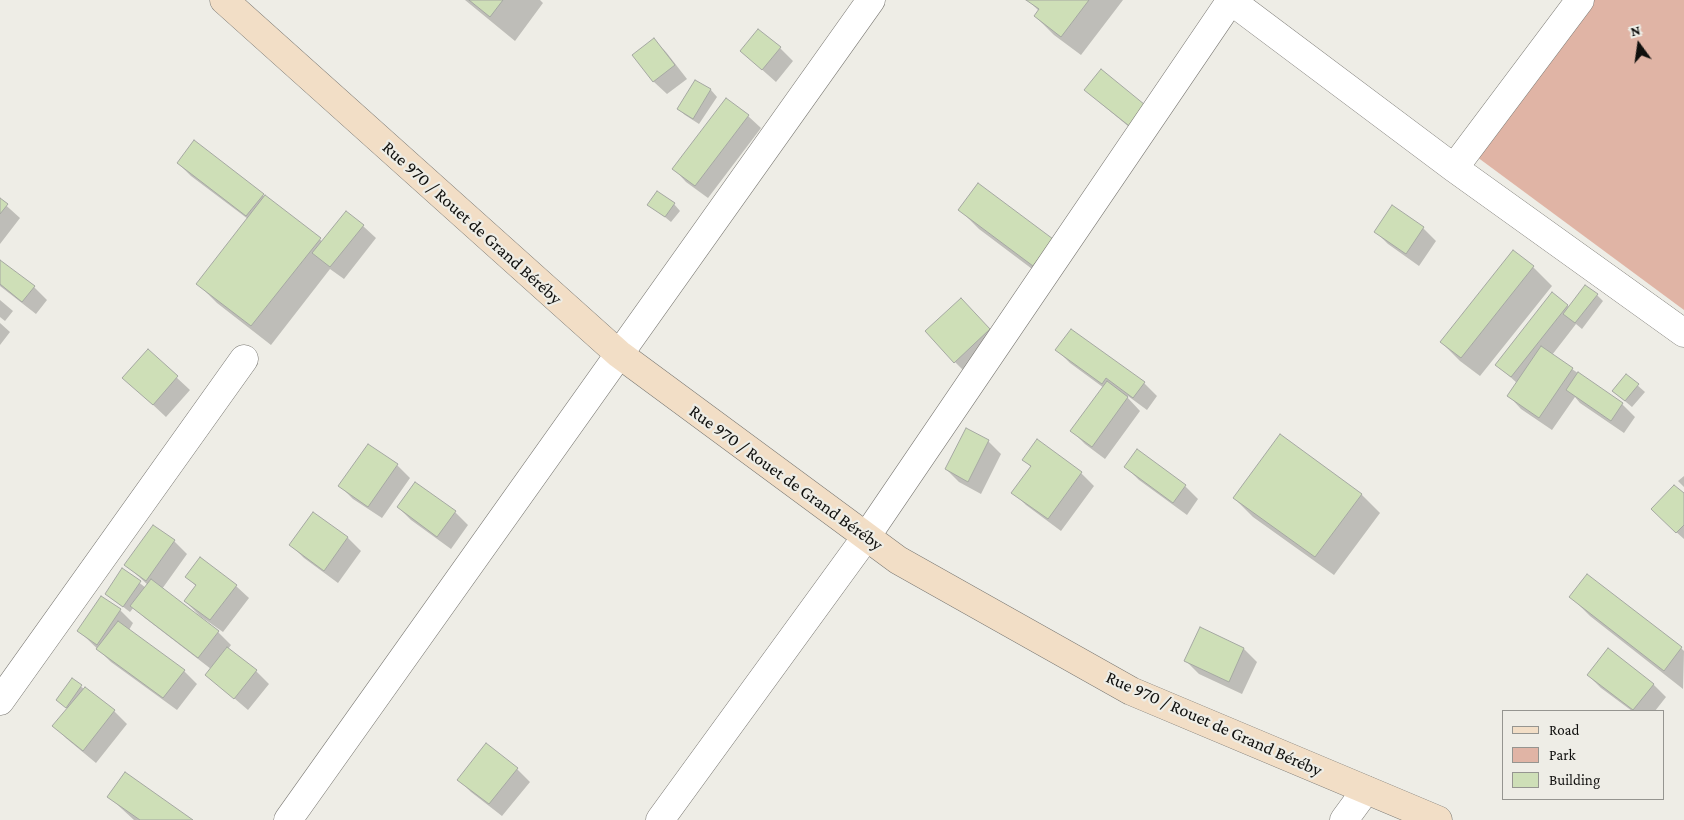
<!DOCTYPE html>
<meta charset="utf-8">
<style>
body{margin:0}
#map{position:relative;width:1684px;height:820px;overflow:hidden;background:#eeede6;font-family:"Crimson Pro",serif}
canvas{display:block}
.legend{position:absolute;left:1502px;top:710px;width:162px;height:90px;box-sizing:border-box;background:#eeede6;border:1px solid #959590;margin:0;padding:6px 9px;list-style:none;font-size:15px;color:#10100e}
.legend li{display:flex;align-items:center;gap:10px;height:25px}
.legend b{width:25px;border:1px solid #959590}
.north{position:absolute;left:1614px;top:20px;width:50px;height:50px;-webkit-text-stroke:4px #eeede6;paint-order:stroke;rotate:346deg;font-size:14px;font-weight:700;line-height:20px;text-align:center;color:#10100e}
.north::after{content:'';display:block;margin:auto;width:18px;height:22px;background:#10100e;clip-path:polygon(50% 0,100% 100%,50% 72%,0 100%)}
</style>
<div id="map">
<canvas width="1684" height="820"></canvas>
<ul class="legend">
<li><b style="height:6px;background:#f2dec6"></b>Road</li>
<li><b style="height:14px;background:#e0b4a5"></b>Park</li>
<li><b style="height:14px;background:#cedfb7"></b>Building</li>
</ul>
<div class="north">N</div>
</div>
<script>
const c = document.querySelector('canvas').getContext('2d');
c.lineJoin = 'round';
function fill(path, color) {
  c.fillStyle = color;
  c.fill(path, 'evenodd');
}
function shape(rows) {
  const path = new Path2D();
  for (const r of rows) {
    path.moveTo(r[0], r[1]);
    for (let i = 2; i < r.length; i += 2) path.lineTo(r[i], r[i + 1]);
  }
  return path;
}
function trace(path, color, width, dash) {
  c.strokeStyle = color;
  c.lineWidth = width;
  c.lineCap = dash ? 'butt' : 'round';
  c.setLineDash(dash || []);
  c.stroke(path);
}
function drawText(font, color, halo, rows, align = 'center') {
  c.font = font + ' "Crimson Pro",serif';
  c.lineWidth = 4.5;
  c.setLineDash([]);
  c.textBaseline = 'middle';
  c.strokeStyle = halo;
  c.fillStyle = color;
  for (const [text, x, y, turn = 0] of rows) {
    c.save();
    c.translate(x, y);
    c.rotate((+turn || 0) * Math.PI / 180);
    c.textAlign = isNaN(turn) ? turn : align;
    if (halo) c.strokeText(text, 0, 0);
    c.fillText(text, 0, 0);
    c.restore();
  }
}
const green = shape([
 [1588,0,1684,0,1684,310,1473,154]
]);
const shadow = shape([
 [465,0,540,0,543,3,515,41],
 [1028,0,1123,0,1081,55,1054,35,1035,16,1039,11],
 [653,39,666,52,687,79,667,94,654,82,633,55],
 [780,48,793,61,776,82,741,51],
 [1101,71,1146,141,1099,102,1086,90],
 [696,81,711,90,717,97,699,124,685,115,678,109],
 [748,116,761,128,708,198,686,182,674,169],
 [194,142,323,242,363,226,376,238,344,279,330,269,271,345,217,303,198,284,248,219,191,176,178,163],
 [0,200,20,218,0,244],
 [649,204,674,204,680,211,671,222],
 [960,210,1071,259,1052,284,979,229],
 [1423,228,1436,241,1419,266,1388,244,1375,231],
 [1513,251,1533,267,1552,286,1480,376,1460,361,1441,342],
 [0,261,34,287,47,300,36,314,0,286],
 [1552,294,1570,308,1597,295,1603,301,1582,329,1576,324,1552,355,1622,404,1635,417,1624,433,1580,403,1575,397,1552,430,1521,409,1509,396,1517,383,1496,364],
 [0,300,13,311,5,321,0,317],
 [974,312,1002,343,968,375,955,362],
 [0,323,10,332,0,345],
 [1057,350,1144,383,1157,396,1147,410,1128,396,1127,397,1140,411,1105,459,1085,444,1072,431,1104,388,1070,363],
 [148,351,190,390,166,417,137,390],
 [1627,376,1645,392,1632,407,1620,397],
 [966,430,988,441,1001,454,981,494,959,482,946,469],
 [1037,441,1081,473,1094,486,1061,531,1026,505,1013,492,1032,468,1023,459],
 [397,465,410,478,382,518,353,499,340,486],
 [1126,467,1185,486,1198,499,1187,515,1139,480],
 [1684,476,1684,487,1678,481],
 [415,484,455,512,468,525,451,549,411,520,398,507],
 [1361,494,1380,513,1334,575,1253,517,1234,498],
 [1684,495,1684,539,1665,522],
 [314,514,348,538,361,551,338,583,304,558,291,545],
 [174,541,187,554,162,589,218,632,231,645,228,649,256,671,269,684,248,710,206,674,211,669,145,618,134,607,130,612,106,594,123,570,146,588,148,585,126,565],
 [186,577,236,586,249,598,223,632,200,616,185,601,196,586],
 [101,597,120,610,133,623,129,630,184,671,197,684,177,710,111,662,79,631],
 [1571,597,1681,648,1684,651,1683,689,1590,616],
 [1244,649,1257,662,1242,694,1199,674,1186,661],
 [1588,675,1653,684,1666,697,1655,711,1632,711,1601,688],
 [72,680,114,711,127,724,96,763,67,739,54,726,68,709,58,700],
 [487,744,517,769,530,782,502,816,471,792,459,780],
 [109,797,191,820,134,820]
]);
const building = shape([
 [469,0,503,0,490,17,469,0],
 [1026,0,1089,0,1061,37,1034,16,1039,9,1026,0],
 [758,29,781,47,762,70,740,51,758,29],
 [654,38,675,65,653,82,632,55,654,38],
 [1101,69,1150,109,1133,129,1084,90,1101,69],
 [695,80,711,89,693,119,677,109,695,80],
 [726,98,749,115,695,186,672,169,726,98],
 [194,140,264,194,246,216,177,163,194,140],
 [978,183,1053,239,1033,266,958,210,978,183],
 [657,191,675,203,665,217,647,205,657,191],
 [265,195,321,238,251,326,196,284,265,195],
 [0,198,8,204,0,214,0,198],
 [1392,205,1424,227,1406,254,1374,232,1392,205],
 [346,211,364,225,330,267,312,253,346,211],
 [1513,250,1534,266,1461,358,1440,342,1513,250],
 [0,260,35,286,22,302,0,284,0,260],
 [1585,285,1598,294,1575,323,1563,314,1585,285],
 [1552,292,1568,305,1511,377,1495,365,1552,292],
 [961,298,990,329,954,363,925,331,961,298],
 [1071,329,1145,382,1133,398,1106,378,1102,384,1055,350,1071,329],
 [1541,346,1573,368,1539,418,1507,396,1541,346],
 [148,349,178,376,153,405,122,378,148,349],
 [1578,372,1623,403,1611,421,1566,390,1578,372],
 [1626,374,1639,384,1625,401,1612,391,1626,374],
 [1107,381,1128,397,1092,447,1070,431,1107,381],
 [966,428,989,440,968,482,945,469,966,428],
 [1280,434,1362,494,1315,557,1233,498,1280,434],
 [1037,439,1082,472,1048,519,1011,493,1031,466,1022,460,1037,439],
 [368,444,398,464,368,507,338,486,368,444],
 [1137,449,1186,485,1173,503,1124,467,1137,449],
 [415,482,456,511,437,537,397,507,415,482],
 [1674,485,1684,493,1684,525,1676,533,1651,509,1674,485],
 [313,512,348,537,324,571,289,545,313,512],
 [153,525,175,540,146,581,124,565,153,525],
 [200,557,237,585,210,620,184,601,196,585,185,577,200,557],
 [122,568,141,581,123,607,105,594,122,568],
 [1587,574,1682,647,1664,671,1569,597,1587,574],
 [151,579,219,631,198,658,130,606,151,579],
 [101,596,121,609,97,645,77,631,101,596],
 [118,621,185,670,163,698,96,649,118,621],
 [1200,627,1244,648,1229,682,1184,661,1200,627],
 [227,647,257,670,234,699,205,675,227,647],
 [1608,648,1654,684,1633,710,1587,675,1608,648],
 [72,678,82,685,66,708,56,700,72,678],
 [85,687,115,710,83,751,52,726,85,687],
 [486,743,518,768,489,804,457,780,486,743],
 [125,772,193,820,140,820,107,797,125,772]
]);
const minor = shape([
 [1230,0,1454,168,1684,333],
 [1454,168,1580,0],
 [0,701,244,359],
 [288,820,871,0],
 [660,820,866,537,1231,0],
 [1344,820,1366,790]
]);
const secondary = shape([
 [224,0,619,354,898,560,1131,691,1438,820]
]);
const streetNames = [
 ["Rue 970 / Rouet de Grand Béréby",472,223,42],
 ["Rue 970 / Rouet de Grand Béréby",786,478,36],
 ["Rue 970 / Rouet de Grand Béréby",1214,724,24]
];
fill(green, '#e0b4a5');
fill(shadow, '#0003');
fill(building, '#cedfb7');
trace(building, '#a5a8a2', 1);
trace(minor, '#7a7873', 29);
trace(secondary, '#7a7873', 29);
trace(minor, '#fff', 28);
trace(secondary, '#f2dec6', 28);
drawText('18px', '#10100e', '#eeede6', streetNames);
</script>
